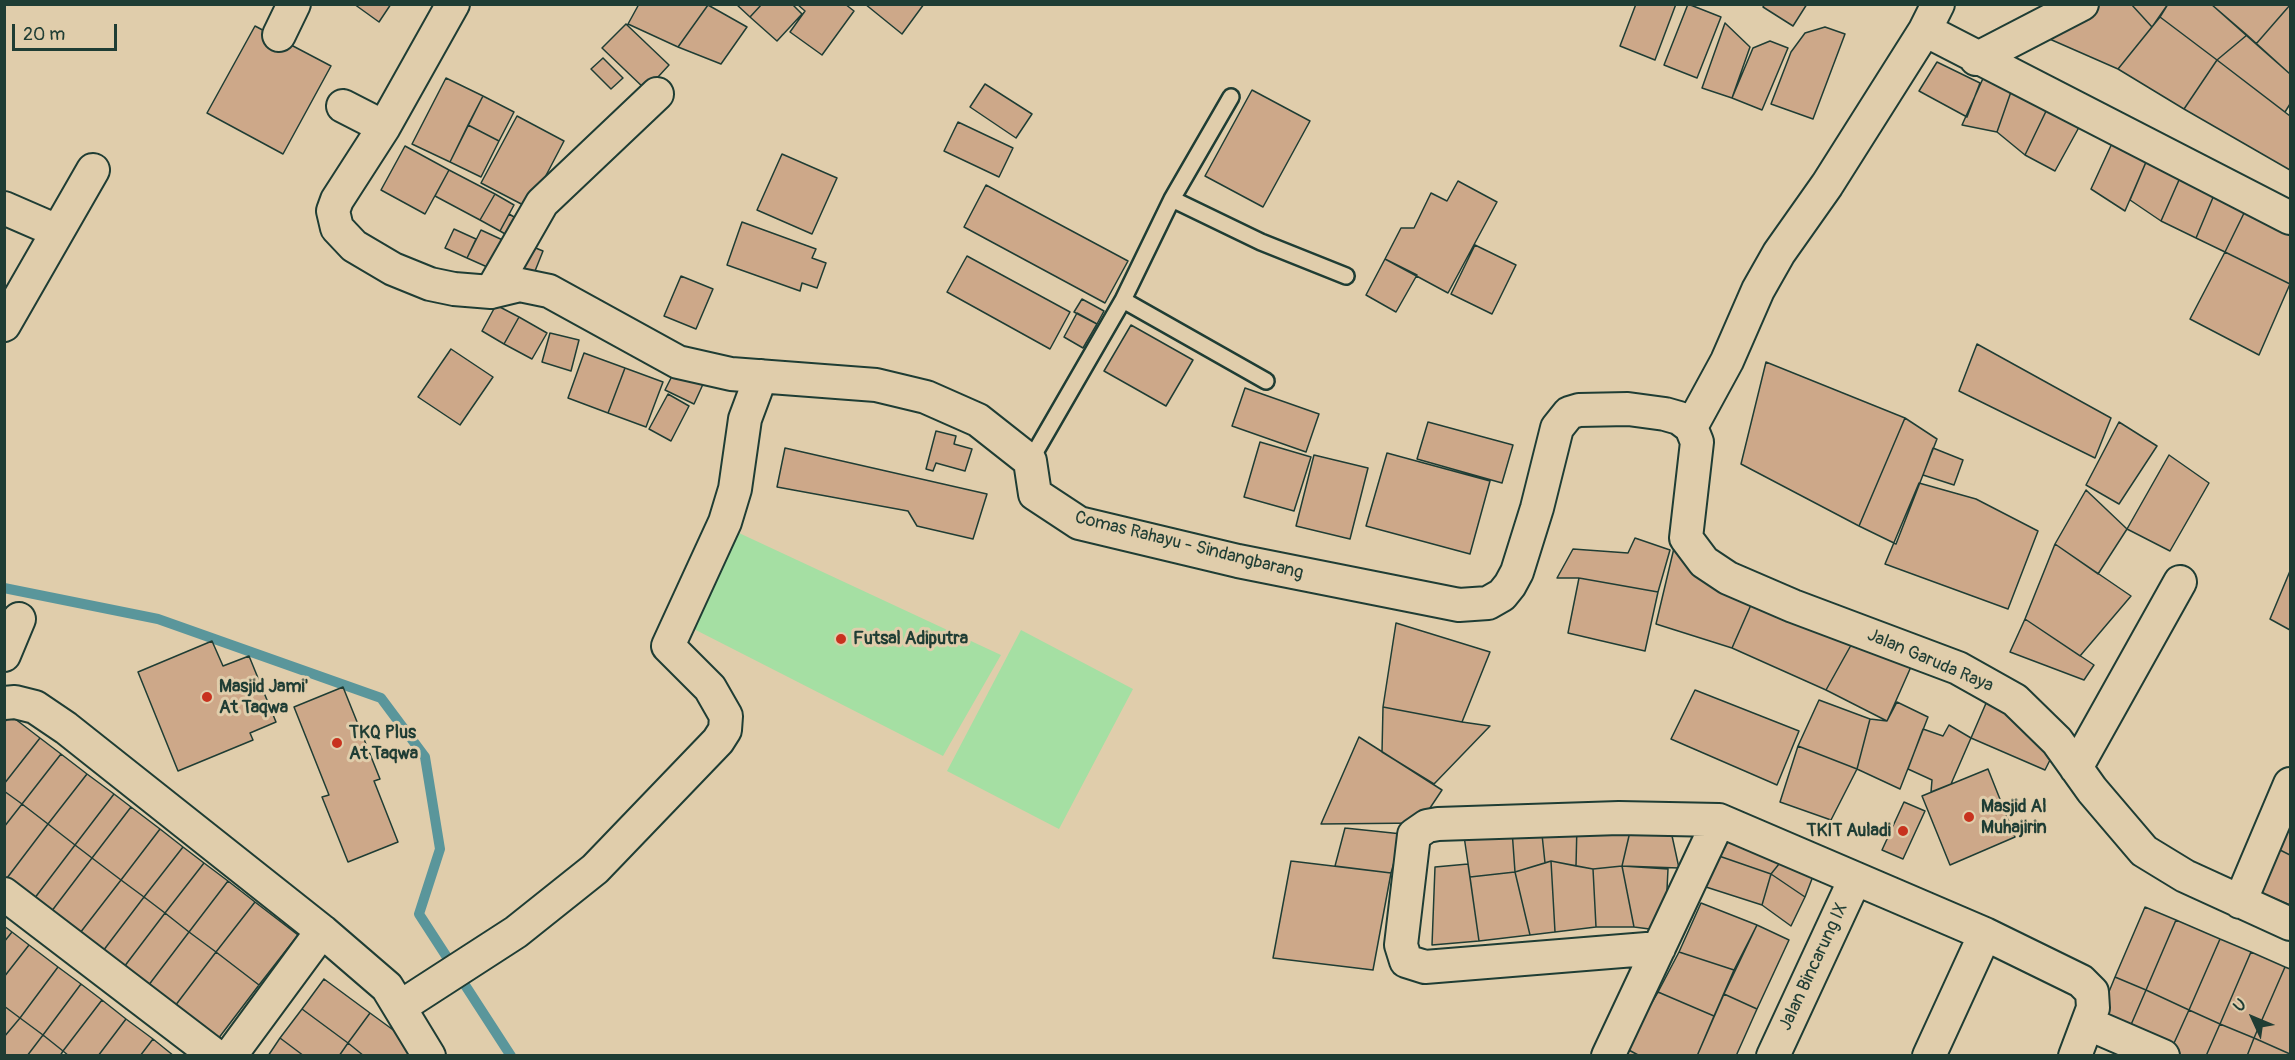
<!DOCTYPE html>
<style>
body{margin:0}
#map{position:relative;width:2295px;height:1060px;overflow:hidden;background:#e0cdab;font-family:Pangolin,sans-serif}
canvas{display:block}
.frame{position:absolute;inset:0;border:6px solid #1f3d34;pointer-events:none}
.north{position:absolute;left:2223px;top:988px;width:60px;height:60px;-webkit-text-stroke:4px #e0cdab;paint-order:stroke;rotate:314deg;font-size:16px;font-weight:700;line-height:24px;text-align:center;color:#1f3d34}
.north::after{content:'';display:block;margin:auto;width:21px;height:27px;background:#1f3d34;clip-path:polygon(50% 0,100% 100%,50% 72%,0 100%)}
.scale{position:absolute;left:12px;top:24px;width:105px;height:27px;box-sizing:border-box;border:3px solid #1f3d34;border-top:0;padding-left:8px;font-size:18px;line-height:21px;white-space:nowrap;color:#1f3d34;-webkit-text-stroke:4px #e0cdab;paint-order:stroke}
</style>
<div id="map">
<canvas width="2295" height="1060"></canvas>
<div class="frame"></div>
<div class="north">U</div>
<div class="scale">20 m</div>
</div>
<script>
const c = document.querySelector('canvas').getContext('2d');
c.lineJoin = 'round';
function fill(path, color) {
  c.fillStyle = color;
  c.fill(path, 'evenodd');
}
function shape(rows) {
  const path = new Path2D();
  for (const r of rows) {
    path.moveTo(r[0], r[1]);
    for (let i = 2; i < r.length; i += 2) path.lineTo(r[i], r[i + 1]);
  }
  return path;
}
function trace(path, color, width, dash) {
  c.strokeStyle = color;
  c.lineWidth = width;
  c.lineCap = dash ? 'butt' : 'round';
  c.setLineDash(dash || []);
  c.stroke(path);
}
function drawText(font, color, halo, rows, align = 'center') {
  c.font = font + ' Pangolin,sans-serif';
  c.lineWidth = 6;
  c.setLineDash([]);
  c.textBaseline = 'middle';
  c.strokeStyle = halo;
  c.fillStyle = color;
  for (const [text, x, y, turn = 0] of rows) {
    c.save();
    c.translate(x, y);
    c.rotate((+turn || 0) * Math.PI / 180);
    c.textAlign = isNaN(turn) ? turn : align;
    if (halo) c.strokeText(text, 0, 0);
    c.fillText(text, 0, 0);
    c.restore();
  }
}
const green = shape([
 [739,533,1001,655,943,756,684,624],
 [1021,630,1133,689,1059,829,947,771]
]);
const stream = shape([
 [4,588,158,619,381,698,425,757,440,849,419,914,511,1056]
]);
const building = shape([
 [354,4,391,4,379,22,354,4],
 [639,4,708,4,708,5,678,47,628,24,639,4],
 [736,4,762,4,750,17,736,4],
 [762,4,792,4,802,14,777,41,750,17,762,4],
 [845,4,854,11,822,55,790,32,805,11,797,4,845,4],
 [865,4,924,4,902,34,865,4],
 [1636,4,1676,4,1655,60,1620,46,1636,4],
 [1688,4,1721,17,1697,78,1664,65,1688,4],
 [1765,4,1807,4,1793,26,1763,7,1765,4],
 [2092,4,2131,4,2152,27,2118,69,2045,37,2092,4],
 [2131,4,2168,4,2152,27,2131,4],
 [2168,4,2211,4,2247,35,2217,60,2160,17,2168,4],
 [2211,4,2290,4,2290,5,2256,44,2211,4],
 [708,5,747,27,721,64,678,47,708,5],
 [2290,5,2290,74,2256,44,2290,5],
 [2160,17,2217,60,2184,109,2118,69,2160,17],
 [1725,23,1750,47,1732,98,1702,88,1725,23],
 [626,24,669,65,646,90,602,48,626,24],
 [255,26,331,66,283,154,207,113,255,26],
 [1825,27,1845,34,1813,119,1771,104,1791,52,1805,33,1825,27],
 [2247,35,2290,74,2290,104,2285,112,2217,60,2247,35],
 [1770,41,1788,48,1762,110,1732,98,1753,48,1770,41],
 [603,58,623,78,611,89,591,69,603,58],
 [2217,60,2290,116,2290,170,2184,109,2217,60],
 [1937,62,1980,83,1967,117,1919,91,1937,62],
 [1985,74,2013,86,1997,132,1962,125,1985,74],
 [446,78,483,96,450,162,412,144,446,78],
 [985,84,1032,114,1016,138,970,107,985,84],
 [2013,86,2049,105,2025,155,1997,132,2013,86],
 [1252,90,1310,121,1263,207,1205,176,1252,90],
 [483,96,514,112,499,141,468,125,483,96],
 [2049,105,2083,120,2055,171,2025,155,2049,105],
 [517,116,564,141,529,208,481,183,517,116],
 [958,122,1013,148,999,177,944,151,958,122],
 [468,125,499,141,481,177,450,162,468,125],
 [2114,139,2149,155,2125,211,2091,189,2114,139],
 [405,146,449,170,425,214,381,190,405,146],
 [782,154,837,178,812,234,757,210,782,154],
 [2149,155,2183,171,2161,221,2130,200,2149,155],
 [449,170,495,194,480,220,435,196,449,170],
 [2183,171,2217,188,2196,238,2161,221,2183,171],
 [1458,181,1497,202,1448,293,1385,259,1401,228,1414,228,1431,193,1447,201,1458,181],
 [986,185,1128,261,1105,303,964,227,986,185],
 [2217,188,2248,205,2225,252,2196,238,2217,188],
 [495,194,514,205,500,231,480,220,495,194],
 [2248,205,2290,223,2290,284,2225,252,2248,205],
 [509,214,521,221,512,238,500,231,509,214],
 [742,222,816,249,812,258,826,263,817,288,802,283,800,291,727,265,742,222],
 [454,229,476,239,467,258,445,248,454,229],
 [481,230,507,242,494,270,467,258,481,230],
 [521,242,543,251,533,276,511,266,521,242],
 [1475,245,1516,265,1492,314,1451,294,1475,245],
 [2225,252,2290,284,2259,355,2190,319,2225,252],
 [967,256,1070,312,1050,349,947,292,967,256],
 [1385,259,1417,275,1396,312,1366,295,1385,259],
 [681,276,713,289,696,329,664,316,681,276],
 [1082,299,1104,311,1097,324,1074,312,1082,299],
 [496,305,519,317,504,344,482,331,496,305],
 [1077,313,1097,324,1083,348,1064,337,1077,313],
 [519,317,547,333,532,359,504,344,519,317],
 [1131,325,1193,360,1166,406,1104,371,1131,325],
 [550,333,579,340,571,371,542,362,550,333],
 [1977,344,2111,418,2095,458,1959,391,1977,344],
 [451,349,493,377,460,425,418,397,451,349],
 [584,353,625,368,608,413,568,398,584,353],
 [1766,362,1905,418,1859,526,1741,464,1766,362],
 [625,368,663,382,646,427,608,413,625,368],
 [676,368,704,382,694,404,665,390,676,368],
 [1245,388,1319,414,1306,452,1232,426,1245,388],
 [668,394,689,406,671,441,649,429,668,394],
 [1905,418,1937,439,1896,544,1859,526,1905,418],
 [1428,422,1513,445,1502,483,1417,459,1428,422],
 [2119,422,2157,446,2119,504,2086,485,2119,422],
 [936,431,956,436,954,444,972,449,965,471,936,463,933,471,926,469,936,431],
 [1260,442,1311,457,1294,511,1244,497,1260,442],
 [785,448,987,494,973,539,917,526,908,511,777,487,785,448],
 [1933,448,1963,460,1954,485,1923,475,1933,448],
 [1387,453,1490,481,1470,554,1366,526,1387,453],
 [1314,455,1368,468,1350,539,1296,526,1314,455],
 [2169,455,2209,483,2170,551,2127,529,2169,455],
 [1919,483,1976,499,2038,531,2008,609,1885,564,1919,483],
 [2086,490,2127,529,2098,574,2055,544,2086,490],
 [1635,538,1670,550,1658,592,1579,578,1557,578,1573,549,1628,553,1635,538],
 [2055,544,2131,596,2080,656,2025,619,2055,544],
 [1674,548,1754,598,1732,648,1656,624,1674,548],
 [2290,571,2290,630,2270,619,2290,571],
 [1579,578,1658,592,1645,651,1568,633,1579,578],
 [1754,598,1855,638,1826,690,1732,648,1754,598],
 [2025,619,2094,665,2084,680,2010,652,2025,619],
 [1396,623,1490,652,1462,722,1383,707,1396,623],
 [1855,638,1914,660,1887,721,1826,690,1855,638],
 [212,641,223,666,249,656,276,722,250,733,253,740,178,771,138,672,212,641],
 [343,687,380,779,374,781,398,842,348,862,322,797,329,795,294,707,343,687],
 [1695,690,1799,731,1777,785,1671,739,1695,690],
 [1990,694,2055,750,2045,770,1971,738,1990,694],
 [1819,700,1870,719,1857,769,1798,746,1819,700],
 [1897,702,1928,717,1900,789,1857,769,1870,719,1887,721,1897,702],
 [1383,707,1462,722,1490,726,1434,784,1382,752,1383,707],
 [10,715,40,738,4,784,4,723,10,715],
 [1949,725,1971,738,1951,784,1931,792,1932,780,1908,769,1923,729,1943,736,1949,725],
 [1359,737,1442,790,1420,823,1321,824,1359,737],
 [40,738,61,754,22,804,4,791,4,784,40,738],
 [1798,746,1857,769,1831,820,1780,802,1798,746],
 [61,754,87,774,48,824,22,804,61,754],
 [1988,769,2015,837,1950,865,1922,796,1988,769],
 [87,774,114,794,75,845,48,824,87,774],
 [4,791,22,804,4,827,4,791],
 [114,794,131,807,92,858,75,845,114,794],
 [1904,802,1925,811,1903,859,1882,850,1904,802],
 [22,804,48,824,7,878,4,876,4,827,22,804],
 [131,807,160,829,121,880,92,858,131,807],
 [2290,821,2290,855,2278,849,2290,821],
 [1669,822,1679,868,1622,866,1632,823,1669,822],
 [1632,823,1622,866,1593,869,1576,866,1577,824,1632,823],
 [48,824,75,845,34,899,7,878,48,824],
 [1577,824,1576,866,1551,861,1545,863,1541,825,1577,824],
 [1541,825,1545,863,1515,872,1512,830,1541,825],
 [1345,828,1402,834,1391,873,1335,866,1345,828],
 [160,829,183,847,144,897,121,880,160,829],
 [1512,830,1515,872,1470,877,1464,836,1512,830],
 [1734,832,1783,859,1771,874,1719,856,1734,832],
 [75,845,92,858,51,912,34,899,75,845],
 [183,847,204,863,165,913,144,897,183,847],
 [2278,849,2290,855,2290,905,2259,892,2278,849],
 [1719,856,1771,874,1762,905,1706,887,1719,856],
 [92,858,121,880,80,933,51,912,92,858],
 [1783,859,1815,871,1805,897,1771,874,1783,859],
 [1291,861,1391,873,1373,970,1273,958,1291,861],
 [1551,861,1555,932,1530,935,1515,872,1551,861],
 [1551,861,1593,869,1596,927,1555,932,1551,861],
 [204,863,228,881,189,932,165,913,204,863],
 [1468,864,1479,941,1432,945,1435,867,1468,864],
 [1622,866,1634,927,1596,927,1593,869,1622,866],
 [1622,866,1668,869,1665,931,1634,927,1622,866],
 [1515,872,1530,935,1479,941,1470,877,1515,872],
 [1771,874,1805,897,1791,926,1762,905,1771,874],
 [121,880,144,897,103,951,80,933,121,880],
 [228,881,255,902,216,952,189,932,228,881],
 [144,897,165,913,124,967,103,951,144,897],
 [255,902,298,935,259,985,216,952,255,902],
 [1701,903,1757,925,1734,970,1679,952,1701,903],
 [2145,907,2176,920,2146,990,2115,977,2145,907],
 [165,913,189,932,148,986,124,967,165,913],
 [2176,920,2220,939,2189,1010,2146,990,2176,920],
 [1757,925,1789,940,1757,1009,1724,994,1757,925],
 [4,926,12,932,4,942,4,926],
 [12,932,29,945,4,977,4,942,12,932],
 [189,932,216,952,175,1006,148,986,189,932],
 [2220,939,2251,952,2220,1024,2189,1010,2220,939],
 [29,945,58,967,20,1018,4,1006,4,977,29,945],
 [216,952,259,985,218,1039,175,1006,216,952],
 [1679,952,1734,970,1714,1016,1658,992,1679,952],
 [2251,952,2285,967,2254,1038,2220,1024,2251,952],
 [58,967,81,984,43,1035,20,1018,58,967],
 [2285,967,2290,969,2290,1054,2254,1038,2285,967],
 [2115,977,2146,990,2127,1034,2097,1021,2115,977],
 [324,979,370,1013,348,1043,302,1009,324,979],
 [81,984,102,1000,63,1051,43,1035,81,984],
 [2146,990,2189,1010,2170,1052,2127,1034,2146,990],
 [1658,992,1714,1016,1697,1056,1640,1056,1625,1048,1658,992],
 [1724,994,1757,1009,1736,1056,1697,1056,1724,994],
 [102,1000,126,1019,98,1056,69,1056,63,1051,102,1000],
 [4,1006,20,1018,4,1037,4,1006],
 [302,1009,348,1043,339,1056,304,1056,280,1038,302,1009],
 [2189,1010,2220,1024,2206,1056,2177,1056,2170,1052,2189,1010],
 [370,1013,422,1051,418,1056,364,1056,348,1043,370,1013],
 [20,1018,43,1035,27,1056,4,1056,4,1037,20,1018],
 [126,1019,153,1039,140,1056,98,1056,126,1019],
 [2220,1024,2254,1038,2247,1056,2206,1056,2220,1024],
 [43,1035,63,1051,60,1056,27,1056,43,1035],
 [280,1038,304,1056,268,1056,280,1038],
 [2254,1038,2290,1054,2289,1056,2247,1056,2254,1038],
 [153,1039,174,1056,140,1056,153,1039],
 [348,1043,364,1056,339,1056,348,1043],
 [1625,1048,1640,1056,1621,1056,1625,1048]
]);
const lane = shape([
 [1172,199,1261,242,1346,276],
 [1123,300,1266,381],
 [1030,461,1123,300,1172,199,1231,97]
]);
const street = shape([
 [453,4,384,127,337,200,333,211,337,228,354,246,393,269,430,284,454,289,491,292,520,285,549,291,678,362,731,374,876,385,926,397,978,420,1030,461,1035,494,1079,523,1238,561,1459,605,1488,603,1502,595,1510,585,1517,572,1537,508,1557,428,1569,413,1579,410,1628,409,1665,414,1679,418,1691,427,1697,442,1686,538,1704,562,1728,578,1793,606,1958,668,2015,700,2057,741,2092,790,2144,851,2185,876,2290,924],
 [1925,30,2290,218],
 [279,35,294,4],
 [1976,59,2082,4],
 [343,106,384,127],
 [4,208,57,231],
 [491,292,542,203,657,94],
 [4,325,93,170],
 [1691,427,1727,361,1758,290,1779,253,1827,185,1925,30,1938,4],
 [4,655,19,619],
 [4,703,15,702,35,707,66,728,322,931,387,987,429,1056],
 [2076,768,2180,582],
 [4,894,216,1056],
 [2240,902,2290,784],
 [1659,948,1425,967,1406,961,1401,945,1414,835,1427,826,1438,824,1619,818,1719,820,1985,934,2081,981,2092,992,2093,1008,2075,1056],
 [400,1007,516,932,595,869,718,741,725,730,726,716,710,688,668,646,725,522,735,489,745,419,761,376],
 [2089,1024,2163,1056],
 [230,1056,322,931],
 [1608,1056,1719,820],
 [1773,1056,1855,879],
 [1929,1056,1985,934]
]);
const markers = [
 [841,639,6,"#c8321e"],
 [207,697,6,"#c8321e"],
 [337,743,6,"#c8321e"],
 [1969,817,6,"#c8321e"],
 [1903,831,6,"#c8321e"]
];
const streetNames = [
 ["Comas Rahayu - Sindangbarang",1189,546,14],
 ["Jalan Garuda Raya",1930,661,23],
 ["Jalan Bincarung IX",1814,967,-65]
];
const poiNames = [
 ["Futsal Adiputra",853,639],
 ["Masjid Jami'",219,687],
 ["At Taqwa",219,708],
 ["TKQ Plus",349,733],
 ["At Taqwa",349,754],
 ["Masjid Al",1981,807],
 ["Muhajirin",1981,828],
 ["TKIT Auladi",1891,831,"right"]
];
fill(green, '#a5dfa3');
trace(stream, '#5a969b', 10);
fill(building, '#cda889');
trace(building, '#1f3d34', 1.5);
trace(lane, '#1f3d34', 20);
trace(street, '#1f3d34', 36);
trace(lane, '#e0cdab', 15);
trace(street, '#e0cdab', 32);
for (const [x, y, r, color] of markers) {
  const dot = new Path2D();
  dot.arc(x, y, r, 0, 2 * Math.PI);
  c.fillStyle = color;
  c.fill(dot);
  trace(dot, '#e0cdab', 2);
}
drawText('18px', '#1f3d34', '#e0cdab', streetNames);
drawText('bold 18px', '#1f3d34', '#e0cdab', poiNames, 'left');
</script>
